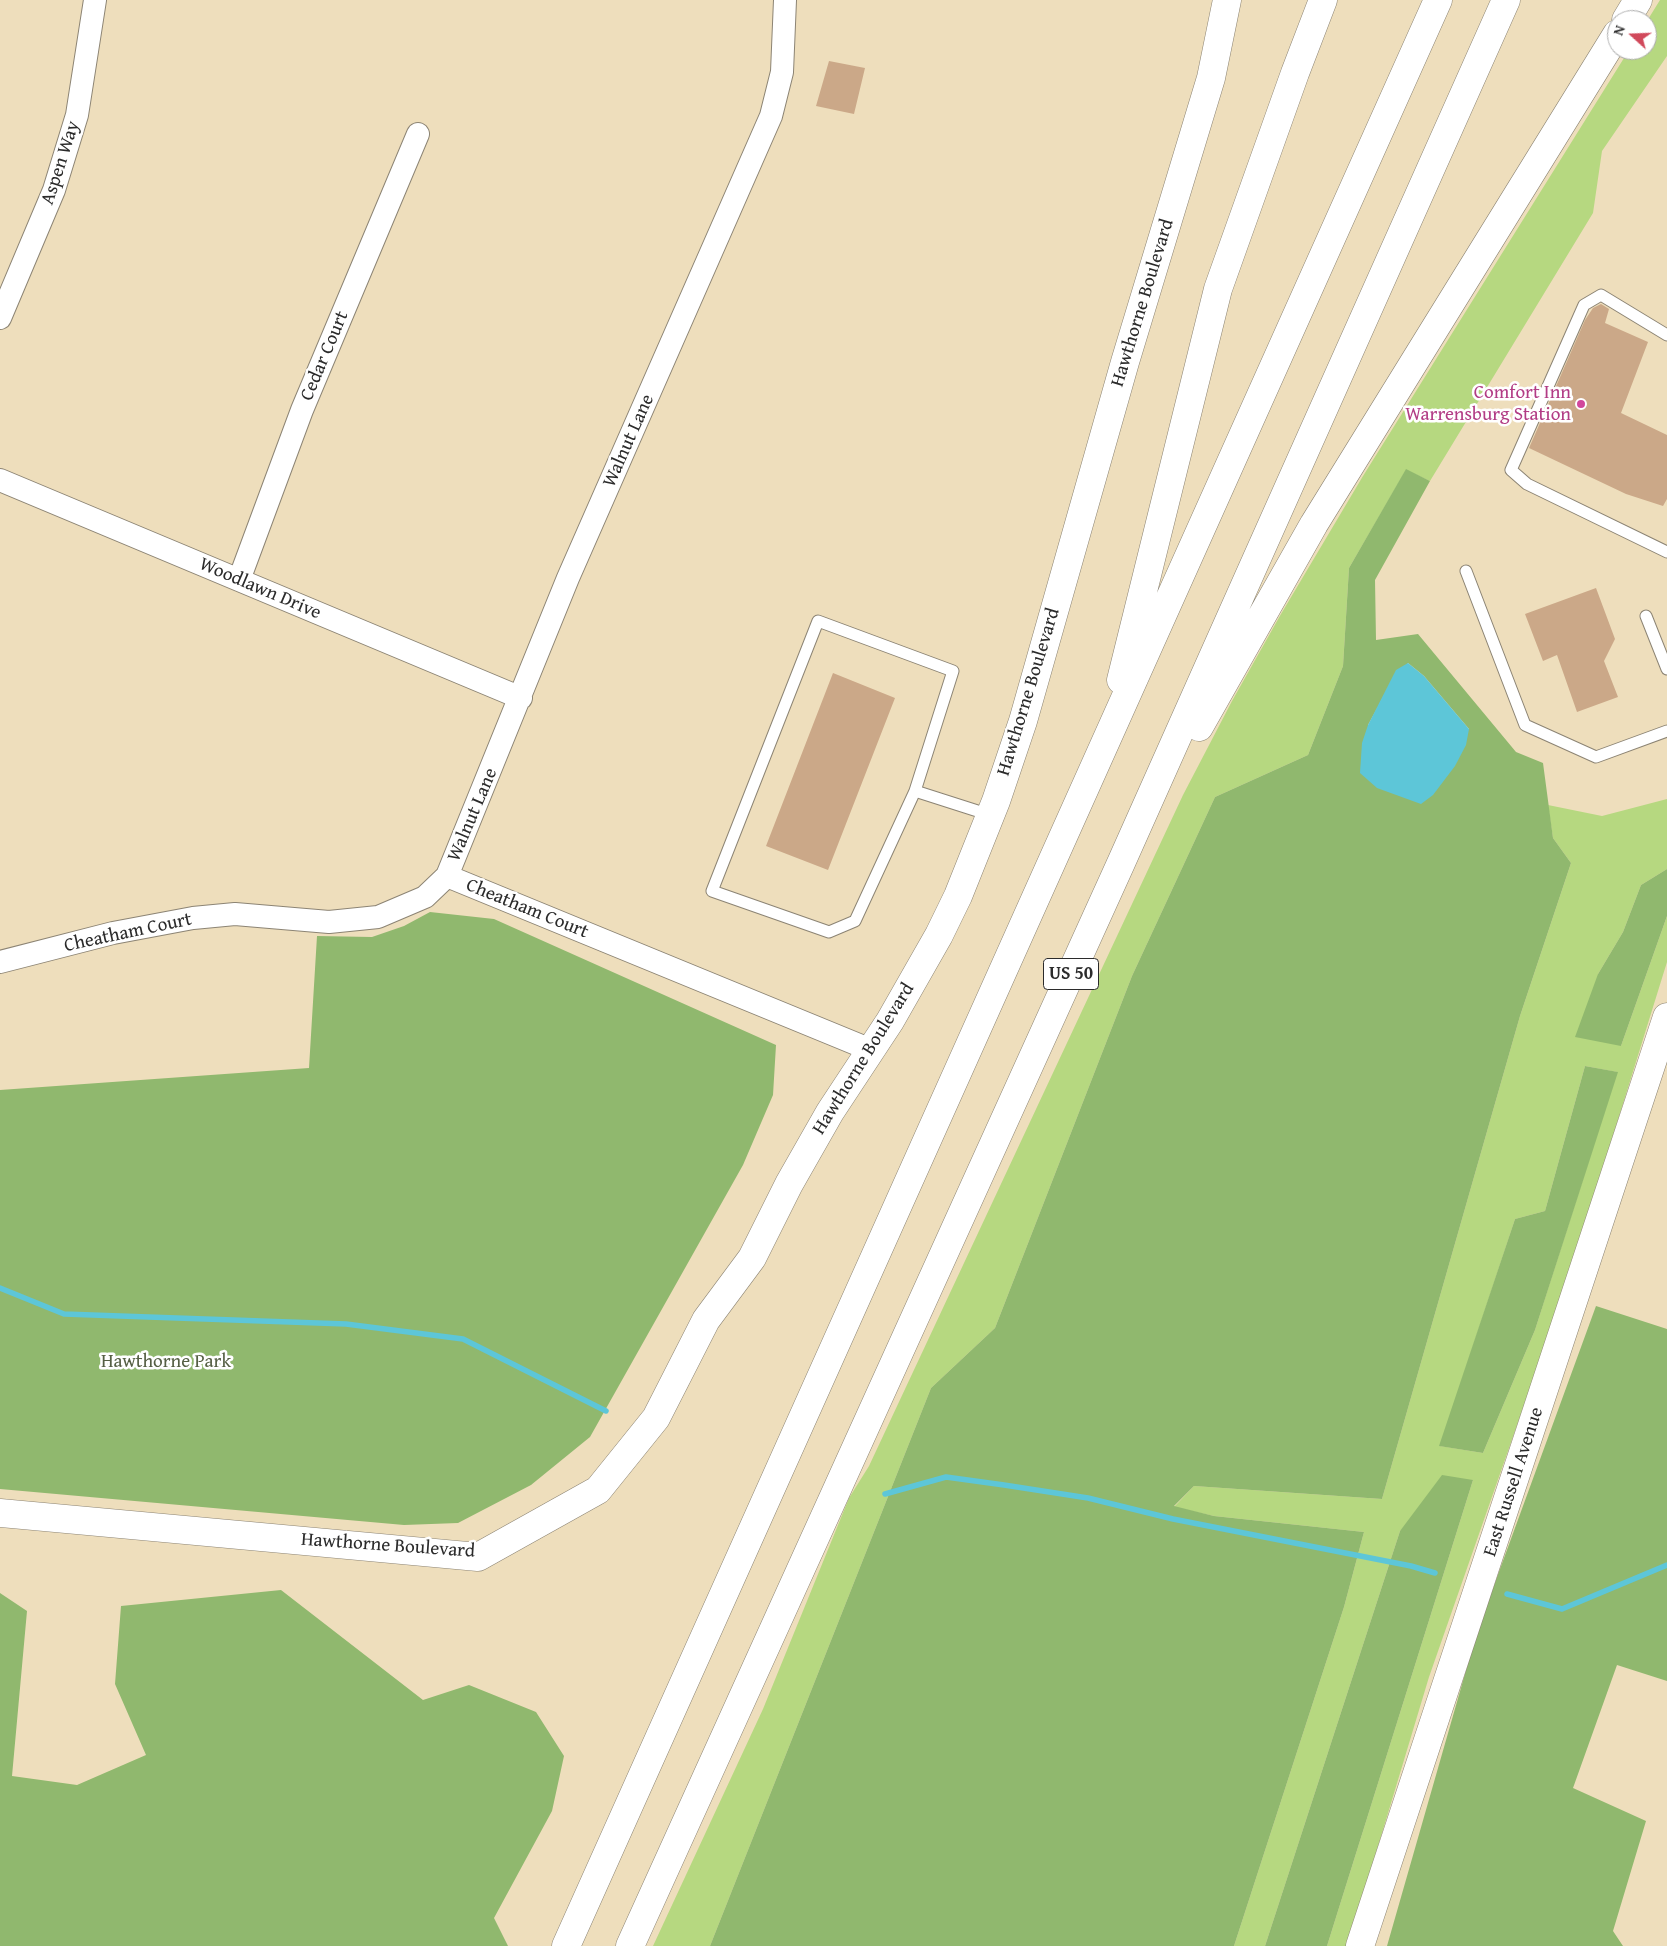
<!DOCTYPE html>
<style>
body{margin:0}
#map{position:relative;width:1667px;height:1946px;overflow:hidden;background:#eedebc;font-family:"Gentium Book Plus",serif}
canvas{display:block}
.north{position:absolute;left:1607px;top:10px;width:50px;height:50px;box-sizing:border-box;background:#fff;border:1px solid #aaa;border-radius:50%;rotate:290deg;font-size:14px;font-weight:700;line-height:20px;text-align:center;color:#2b2b2b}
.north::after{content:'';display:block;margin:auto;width:18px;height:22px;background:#d1495b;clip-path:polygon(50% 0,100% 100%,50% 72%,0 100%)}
</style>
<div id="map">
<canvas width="1667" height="1946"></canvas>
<div class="north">N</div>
</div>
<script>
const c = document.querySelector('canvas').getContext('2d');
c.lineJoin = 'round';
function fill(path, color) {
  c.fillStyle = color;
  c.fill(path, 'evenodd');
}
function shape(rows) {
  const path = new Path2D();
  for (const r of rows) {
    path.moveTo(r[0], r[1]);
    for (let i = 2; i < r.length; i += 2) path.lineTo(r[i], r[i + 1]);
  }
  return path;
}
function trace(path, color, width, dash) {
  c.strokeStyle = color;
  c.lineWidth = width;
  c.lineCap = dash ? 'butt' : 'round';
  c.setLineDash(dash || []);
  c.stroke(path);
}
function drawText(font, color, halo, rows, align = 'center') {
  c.font = font + ' "Gentium Book Plus",serif';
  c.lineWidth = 5;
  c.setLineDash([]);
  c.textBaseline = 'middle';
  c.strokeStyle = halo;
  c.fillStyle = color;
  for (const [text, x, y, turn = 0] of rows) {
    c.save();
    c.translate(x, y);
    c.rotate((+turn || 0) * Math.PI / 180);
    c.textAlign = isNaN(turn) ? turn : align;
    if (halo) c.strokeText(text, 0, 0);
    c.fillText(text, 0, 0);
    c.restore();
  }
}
const green = shape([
 [1660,0,1667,0,1667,56,1602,151,1593,213,1430,481,1406,470,1349,568,1343,666,1308,755,1215,797,1132,976,995,1328,931,1388,710,1946,653,1946,763,1709,849,1498,869,1466,1183,795,1232,701,1281,614,1363,476,1629,50,1647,50,1647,21],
 [1667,799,1667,869,1641,885,1623,932,1598,974,1621,1046,1667,916,1667,962,1573,1265,1429,1677,1348,1946,1327,1946,1473,1480,1400,1531,1265,1946,1234,1946,1344,1607,1364,1532,1214,1516,1174,1507,1194,1486,1382,1499,1520,1016,1571,863,1553,838,1548,805,1602,816],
 [1585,1066,1617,1072,1535,1330,1483,1453,1440,1446,1515,1219,1545,1211]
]);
const forest = shape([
 [1406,469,1430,481,1375,580,1376,640,1418,634,1516,752,1543,763,1553,838,1571,863,1520,1016,1382,1499,1194,1486,1174,1506,1214,1516,1364,1532,1344,1607,1234,1946,710,1946,931,1388,995,1328,1132,976,1215,797,1308,755,1343,666,1349,568],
 [1408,663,1424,676,1469,729,1368,725,1386,692],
 [1667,869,1667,916,1621,1046,1575,1037,1598,974,1623,932,1641,885],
 [430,912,494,919,776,1045,773,1095,743,1165,590,1437,531,1485,458,1523,404,1525,0,1489,0,1090,309,1068,317,936,372,937,404,926],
 [1585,1066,1618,1072,1535,1330,1483,1453,1439,1446,1515,1219,1545,1211],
 [1596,1306,1667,1329,1667,1681,1617,1665,1573,1788,1646,1821,1613,1931,1623,1946,1387,1946,1477,1632],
 [1442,1475,1473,1480,1327,1946,1265,1946,1400,1531],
 [281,1590,423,1700,469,1685,536,1712,564,1756,552,1811,494,1918,508,1946,0,1946,0,1593,27,1611,12,1776,77,1785,146,1755,115,1684,121,1606]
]);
const water = shape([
 [1408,663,1424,676,1469,729,1466,745,1455,766,1433,795,1421,804,1377,788,1360,773,1362,743,1368,725,1396,670]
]);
const stream = shape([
 [0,1288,64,1314,346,1324,463,1339,606,1411],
 [885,1494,946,1477,1004,1485,1088,1498,1173,1519,1411,1566,1435,1573],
 [1507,1594,1562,1609,1667,1565]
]);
const building = shape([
 [829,61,865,68,854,114,816,106],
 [1601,304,1609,309,1605,323,1648,342,1621,413,1667,435,1667,499,1663,506,1626,494,1529,448,1585,320,1593,308],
 [1596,588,1615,639,1604,661,1618,697,1577,712,1557,655,1543,661,1525,614],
 [833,673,895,698,828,870,766,846]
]);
const service = shape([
 [1667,335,1601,295,1584,305,1511,470,1527,484,1667,552],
 [1466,571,1525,725,1596,757,1667,731],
 [1646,616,1667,669],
 [915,791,855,921,829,932,712,891,818,621,953,671,915,791,990,815]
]);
const minor = shape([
 [0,318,54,190,77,115,95,0],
 [0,480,521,698],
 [239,580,302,410,418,134],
 [447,876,568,578,771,116,782,72,785,0],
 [0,962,113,933,193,918,235,914,329,922,378,917,425,897,447,876,871,1050]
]);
const tertiary = shape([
 [0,1513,478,1557,598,1490,656,1418,706,1320,752,1258,789,1184,830,1112,890,1021,939,935,958,896,996,801,1023,721,1125,362,1211,78,1227,0],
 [1360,1946,1667,1017]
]);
const trunk = shape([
 [1626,20,1638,0],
 [1121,680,1218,289,1295,73,1323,0],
 [1199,727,1314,524,1617,34],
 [566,1946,1438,0],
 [630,1946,1121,863,1506,0]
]);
const markers = [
 [1581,404,5,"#d1479c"]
];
const shields = [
 [1071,974,55]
];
const shieldNames = [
 ["US 50",1071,974]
];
const streetNames = [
 ["Aspen Way",61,163,-72],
 ["Hawthorne Boulevard",1143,303,-73],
 ["Cedar Court",325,356,-67],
 ["Walnut Lane",629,441,-66],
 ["Woodlawn Drive",260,589,23],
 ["Hawthorne Boulevard",1029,692,-73],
 ["Walnut Lane",473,815,-67],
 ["Cheatham Court",527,909,22],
 ["Cheatham Court",128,933,-12],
 ["Hawthorne Boulevard",864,1059,-58],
 ["East Russell Avenue",1514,1482,-72],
 ["Hawthorne Boulevard",388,1546,4]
];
const hotelNames = [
 ["Comfort Inn",1571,393],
 ["Warrensburg Station",1571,415]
];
const parkNames = [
 ["Hawthorne Park",166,1362]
];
fill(green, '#b6d880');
fill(forest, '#90b86e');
fill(water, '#5dc6d8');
trace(stream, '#5dc6d8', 5.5);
fill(building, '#cba888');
trace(service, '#8c8474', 13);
trace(minor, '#8c8474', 24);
trace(tertiary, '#8c8474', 29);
trace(trunk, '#8c8474', 29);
trace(service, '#fff', 11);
trace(minor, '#fff', 22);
trace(tertiary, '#fff', 28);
trace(trunk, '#fff', 28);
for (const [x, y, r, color] of markers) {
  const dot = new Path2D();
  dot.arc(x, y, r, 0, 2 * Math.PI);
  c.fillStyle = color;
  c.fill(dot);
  trace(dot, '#fff', 2);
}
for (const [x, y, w] of shields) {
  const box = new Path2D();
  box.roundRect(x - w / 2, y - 15.5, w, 31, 4);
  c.fillStyle = '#fff';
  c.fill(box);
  trace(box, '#2b2b2b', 1);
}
drawText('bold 18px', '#2b2b2b', null, shieldNames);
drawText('19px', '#2b2b2b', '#fff', streetNames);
drawText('19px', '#b23c85', '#fff', hotelNames, 'right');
drawText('19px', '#555f44', '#fff', parkNames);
</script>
